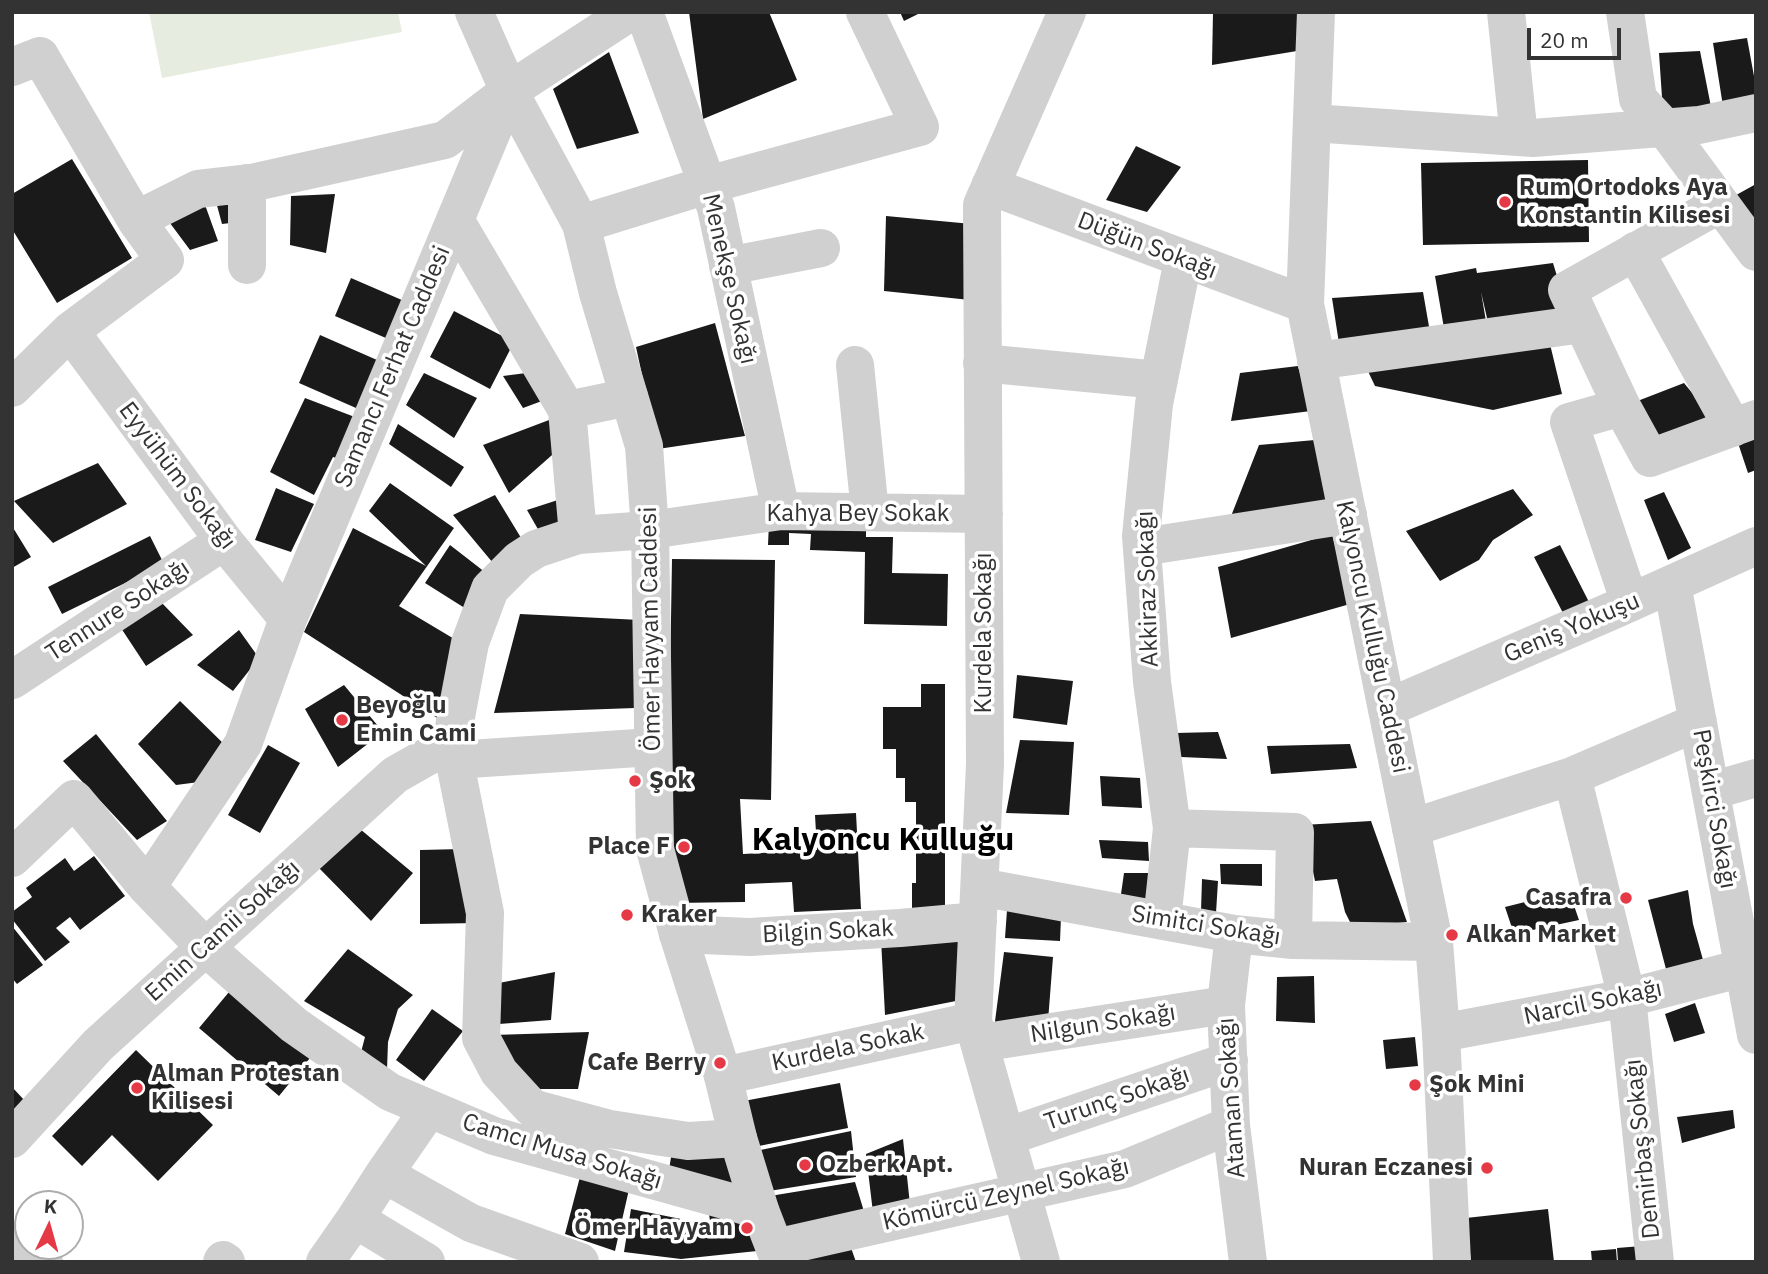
<!DOCTYPE html>
<meta charset="utf-8">
<style>
body{margin:0}
#map{position:relative;width:1768px;height:1274px;overflow:hidden;background:#fff;font-family:"IBM Plex Sans",sans-serif}
canvas{display:block}
.frame{position:absolute;inset:0;border:14px solid #333;pointer-events:none}
.north{position:absolute;left:14px;top:1190px;width:70px;height:70px;box-sizing:border-box;background:#fff;border:2px solid #adadad;border-radius:50%;rotate:5deg;font-size:19px;font-weight:700;line-height:28px;text-align:center;color:#333}
.north::after{content:'';display:block;margin:auto;width:24px;height:32px;background:#e63946;clip-path:polygon(50% 0,100% 100%,50% 72%,0 100%)}
.scale{position:absolute;left:1527px;top:28px;width:94px;height:32px;box-sizing:border-box;border:4px solid #333;border-top:0;padding-left:9px;font-size:21px;line-height:24px;white-space:nowrap;color:#333;-webkit-text-stroke:5px #fff;paint-order:stroke}
</style>
<div id="map">
<canvas width="1768" height="1274"></canvas>
<div class="frame"></div>
<div class="north">K</div>
<div class="scale">20 m</div>
</div>
<script>
const c = document.querySelector('canvas').getContext('2d');
c.lineJoin = 'round';
function fill(path, color) {
  c.fillStyle = color;
  c.fill(path, 'evenodd');
}
function shape(rows) {
  const path = new Path2D();
  for (const r of rows) {
    path.moveTo(r[0], r[1]);
    for (let i = 2; i < r.length; i += 2) path.lineTo(r[i], r[i + 1]);
  }
  return path;
}
function trace(path, color, width, dash) {
  c.strokeStyle = color;
  c.lineWidth = width;
  c.lineCap = dash ? 'butt' : 'round';
  c.setLineDash(dash || []);
  c.stroke(path);
}
function drawText(font, color, halo, rows, align = 'center') {
  c.font = font + ' "IBM Plex Sans",sans-serif';
  c.lineWidth = 7;
  c.setLineDash([]);
  c.textBaseline = 'middle';
  c.strokeStyle = halo;
  c.fillStyle = color;
  for (const [text, x, y, turn = 0] of rows) {
    c.save();
    c.translate(x, y);
    c.rotate((+turn || 0) * Math.PI / 180);
    c.textAlign = isNaN(turn) ? turn : align;
    if (halo) c.strokeText(text, 0, 0);
    c.fillText(text, 0, 0);
    c.restore();
  }
}
const green = shape([
 [149,12,398,12,402,32,162,78]
]);
const building = shape([
 [689,12,769,12,797,80,703,119],
 [900,12,922,12,904,21],
 [1213,12,1302,12,1297,51,1212,65],
 [1747,38,1756,87,1756,113,1725,119,1713,43],
 [1700,51,1714,122,1664,127,1659,53],
 [609,52,639,133,577,149,553,89],
 [1136,146,1181,167,1147,212,1106,200],
 [72,159,132,258,57,303,12,229,12,194],
 [1588,160,1589,242,1423,245,1421,163],
 [1756,184,1756,248,1720,204],
 [335,194,326,253,290,245,291,196],
 [241,197,247,221,222,224,215,198],
 [204,202,218,241,190,250,164,215],
 [886,216,972,224,970,300,884,291],
 [1553,263,1571,322,1490,331,1481,292,1487,327,1445,334,1435,276,1476,268,1477,273],
 [351,278,418,307,402,345,335,316],
 [1423,292,1431,338,1340,350,1332,298],
 [454,311,514,342,490,389,430,357],
 [715,323,745,436,658,449,636,347],
 [320,335,393,367,372,415,299,383],
 [1549,340,1562,394,1493,410,1375,386,1365,365],
 [1298,366,1311,411,1231,421,1240,373],
 [534,372,550,398,523,408,503,376],
 [424,373,477,398,454,438,406,405],
 [1684,383,1711,416,1650,458,1622,407],
 [305,398,360,419,352,463,333,457,314,495,270,472],
 [557,417,560,448,509,493,483,445],
 [1756,419,1756,470,1748,473,1733,428],
 [398,424,464,467,451,487,389,444],
 [1315,440,1345,500,1224,534,1259,445],
 [98,463,127,504,53,543,14,501],
 [390,483,454,528,399,606,461,643,445,723,304,632,353,528,426,566,369,511],
 [276,488,314,504,291,552,255,540],
 [1513,489,1533,515,1493,540,1479,560,1440,581,1406,531],
 [1664,492,1691,548,1668,560,1644,500],
 [495,495,526,546,498,569,453,515],
 [564,498,566,526,539,531,527,510],
 [769,522,866,523,866,537,893,537,892,573,948,574,947,626,864,624,865,552,810,550,811,534,789,533,789,545,768,545],
 [12,526,31,557,12,568],
 [1332,534,1350,604,1231,638,1218,567],
 [150,536,164,564,62,614,48,587],
 [450,545,490,576,471,612,425,583],
 [1560,545,1590,604,1563,613,1534,557],
 [672,559,775,560,771,800,740,799,743,854,817,850,815,815,856,813,861,909,794,912,792,882,745,884,745,902,673,903,668,798],
 [160,601,193,635,146,666,119,625],
 [520,614,640,620,635,708,494,713],
 [239,630,259,658,233,691,197,665],
 [1017,675,1073,681,1067,725,1013,718],
 [921,684,945,684,945,909,912,908,912,883,916,883,916,802,905,802,905,778,896,778,896,749,883,749,883,707,921,707],
 [344,685,383,732,338,767,305,709],
 [180,701,227,747,207,781,176,785,138,744],
 [1218,732,1227,759,1181,757,1175,733],
 [96,734,167,821,137,840,63,761],
 [1020,740,1074,742,1069,815,1006,813],
 [1350,744,1357,768,1271,774,1267,746],
 [268,745,300,763,260,833,228,815],
 [1100,776,1140,778,1142,808,1102,806],
 [1371,821,1407,922,1353,928,1345,912,1337,879,1315,881,1303,825],
 [360,829,413,873,371,921,319,868],
 [1099,840,1148,842,1149,861,1102,858],
 [462,849,477,923,420,924,420,850],
 [94,856,125,896,80,930,70,917,56,928,70,942,45,961,12,919,12,912,32,897,26,888,65,858,74,871],
 [1220,864,1262,864,1262,886,1221,884],
 [1124,873,1157,873,1159,906,1120,901],
 [1202,879,1218,881,1216,913,1201,911],
 [1688,890,1693,924,1705,967,1667,973,1648,900],
 [1569,891,1579,920,1514,934,1505,907],
 [1007,910,1061,917,1060,941,1005,938],
 [12,926,43,965,17,984,12,978],
 [961,929,956,1001,885,1015,881,939],
 [348,949,413,995,398,1009,388,1042,387,1070,360,1056,365,1037,304,1001],
 [1004,952,1053,957,1048,1021,994,1029],
 [555,972,551,1020,499,1024,499,983],
 [1314,976,1315,1023,1276,1021,1277,977],
 [234,986,314,1053,279,1096,199,1028],
 [1695,1003,1705,1033,1674,1042,1665,1014],
 [432,1009,463,1031,424,1081,396,1060],
 [589,1032,578,1089,531,1089,493,1035],
 [1415,1037,1418,1066,1386,1069,1383,1040],
 [136,1050,213,1125,158,1181,112,1135,82,1166,52,1136],
 [840,1083,848,1128,749,1148,733,1103],
 [12,1087,26,1102,12,1115],
 [1733,1110,1735,1128,1682,1143,1677,1117],
 [851,1131,856,1177,763,1192,751,1152],
 [903,1139,911,1214,874,1221,866,1154],
 [673,1145,730,1150,740,1196,667,1182],
 [581,1173,630,1185,615,1251,565,1234],
 [855,1182,866,1218,784,1237,770,1196],
 [631,1209,686,1220,710,1221,709,1214,749,1216,757,1251,681,1259,624,1252],
 [1548,1209,1554,1262,1471,1262,1466,1218],
 [850,1245,856,1262,804,1262,802,1258],
 [1642,1246,1643,1262,1618,1262,1617,1248],
 [1616,1249,1617,1262,1592,1262,1591,1251]
]);
const minor = shape([
 [644,12,716,208,781,511],
 [1506,12,1519,137],
 [1625,12,1638,99,1664,127,1756,252],
 [12,67,40,56,136,220],
 [509,91,630,12],
 [1312,123,1533,138,1699,125,1756,113],
 [990,186,1305,304],
 [455,220,567,410,629,397],
 [581,224,707,185,920,127,865,12],
 [1635,251,1733,428],
 [247,265,247,183],
 [728,266,821,248],
 [70,331,224,541,288,619],
 [1316,361,1583,324],
 [982,363,1159,380],
 [855,365,870,512],
 [12,388,70,331,165,260,136,220,198,189,251,183,445,140,509,91,288,619,243,744,147,887],
 [1622,407,1650,458,1756,419],
 [567,410,578,535],
 [1142,547,1348,515],
 [1672,584,1756,1035],
 [1630,603,1569,422,1622,407,1567,290,1720,204],
 [12,680,224,541],
 [1387,708,1616,609,1756,546],
 [454,760,653,747],
 [1572,776,1698,722],
 [1711,791,1756,778],
 [1172,828,1295,832,1293,940],
 [1411,828,1572,776,1627,998,1655,1262],
 [12,858,74,799,147,887,205,947,294,1025,390,1092,494,1136,760,1210],
 [980,887,1234,934,1293,940,1434,942],
 [1162,920,1172,828,1152,682,1141,536,1154,404,1183,260],
 [678,934,750,937,900,928,978,921],
 [1234,934,1226,1005,1231,1125,1248,1262],
 [1441,1033,1627,998,1743,968],
 [980,1043,1226,1005],
 [723,1076,973,1021],
 [429,1109,384,1174,471,1223,580,1262],
 [1006,1137,1229,1061],
 [738,1138,688,1141,610,1129,532,1108,499,1072,481,1038,485,913,451,743,470,643,490,589,519,560,536,549,578,535,650,530,781,511,984,514],
 [12,1139,98,1045,395,775,451,743],
 [384,1174,355,1219,426,1262],
 [12,1242,44,1262],
 [775,1248,1125,1169,1231,1125],
 [222,1262,223,1260,226,1262],
 [325,1262,355,1219],
 [1041,1262,973,1021,985,764,982,205,1067,12]
]);
const tertiary = shape([
 [474,12,509,91,581,224,598,293,644,446,650,530,655,849,678,934,723,1076,738,1138,760,1210,780,1262],
 [1316,12,1305,304,1434,942,1441,1033,1452,1262]
]);
const markers = [
 [1505,202,7,"#e63946"],
 [342,720,7,"#e63946"],
 [635,781,7,"#e63946"],
 [684,847,7,"#e63946"],
 [1626,898,7,"#e63946"],
 [627,915,7,"#e63946"],
 [1452,935,7,"#e63946"],
 [720,1063,7,"#e63946"],
 [1415,1085,7,"#e63946"],
 [137,1088,7,"#e63946"],
 [805,1165,7,"#e63946"],
 [1487,1168,7,"#e63946"],
 [747,1228,7,"#e63946"]
];
const poiNames = [
 ["Rum Ortodoks Aya",1519,188],
 ["Konstantin Kilisesi",1519,216],
 ["Beyoğlu",356,706],
 ["Emin Cami",356,734],
 ["Şok",649,781],
 ["Place F",670,847,"right"],
 ["Casafra",1612,898,"right"],
 ["Kraker",641,915],
 ["Alkan Market",1466,935],
 ["Cafe Berry",706,1063,"right"],
 ["Alman Protestan",151,1074],
 ["Kilisesi",151,1102],
 ["Şok Mini",1429,1085],
 ["Ozberk Apt.",819,1165],
 ["Nuran Eczanesi",1473,1168,"right"],
 ["Ömer Hayyam",733,1228,"right"]
];
const streetNames = [
 ["Düğün Sokağı",1147,246,21],
 ["Menekşe Sokağı",729,279,77],
 ["Samancı Ferhat Caddesi",393,367,-67],
 ["Eyyühüm Sokağı",177,476,53],
 ["Kahya Bey Sokak",858,514],
 ["Akkiraz Sokağı",1148,589,-92],
 ["Tennure Sokağı",118,611,-33],
 ["Geniş Yokuşu",1572,628,-23],
 ["Ömer Hayyam Caddesi",651,629,-91],
 ["Kurdela Sokağı",984,633,-90],
 ["Kalyoncu Kulluğu Caddesi",1372,637,78],
 ["Peşkirci Sokağı",1714,809,80],
 ["Simitci Sokağı",1206,926,9],
 ["Emin Camii Sokağı",223,931,-42],
 ["Bilgin Sokak",828,932,-3],
 ["Narcil Sokağı",1593,1003,-12],
 ["Nilgun Sokağı",1103,1024,-9],
 ["Kurdela Sokak",848,1048,-12],
 ["Ataman Sokağı",1232,1098,-94],
 ["Turunç Sokağı",1117,1099,-19],
 ["Demirbaş Sokağı",1643,1149,-96],
 ["Camcı Musa Sokağı",562,1152,17],
 ["Kömürcü Zeynel Sokağı",1006,1195,-13]
];
const districtNames = [
 ["Kalyoncu Kulluğu",883,841]
];
fill(green, '#e6ecdf');
fill(building, '#1a1a1a');
trace(minor, '#d0d0d0', 38);
trace(tertiary, '#d0d0d0', 38);
for (const [x, y, r, color] of markers) {
  const dot = new Path2D();
  dot.arc(x, y, r, 0, 2 * Math.PI);
  c.fillStyle = color;
  c.fill(dot);
  trace(dot, '#fff', 2.5);
}
drawText('bold 24px', '#333', '#fff', poiNames, 'left');
drawText('24px', '#333', '#fff', streetNames);
drawText('bold 32px', '#000', '#fff', districtNames);
</script>
